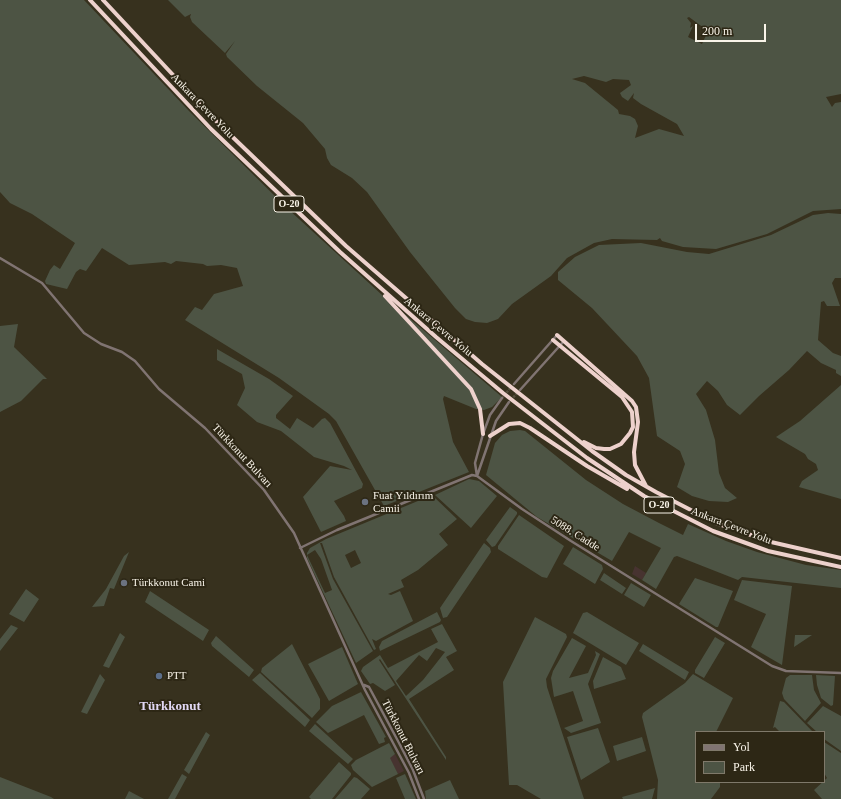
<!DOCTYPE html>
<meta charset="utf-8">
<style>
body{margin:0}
#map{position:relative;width:841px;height:799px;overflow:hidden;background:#37311e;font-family:"Times New Roman",serif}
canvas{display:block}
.legend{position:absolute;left:695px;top:731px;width:130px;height:52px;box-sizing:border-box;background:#2d2715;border:1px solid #7f796a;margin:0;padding:5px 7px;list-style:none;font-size:12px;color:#f9f4e9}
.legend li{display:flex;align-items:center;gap:8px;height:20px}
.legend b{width:20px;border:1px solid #7f796a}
.scale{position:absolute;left:695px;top:24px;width:71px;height:18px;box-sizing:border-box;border:2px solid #f9f4e9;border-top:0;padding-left:5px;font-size:12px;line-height:14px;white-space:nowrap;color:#f9f4e9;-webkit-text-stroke:3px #2d2715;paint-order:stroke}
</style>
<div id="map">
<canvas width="841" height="799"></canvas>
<ul class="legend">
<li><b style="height:5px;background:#807472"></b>Yol</li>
<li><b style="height:11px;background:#4d5444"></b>Park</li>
</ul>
<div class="scale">200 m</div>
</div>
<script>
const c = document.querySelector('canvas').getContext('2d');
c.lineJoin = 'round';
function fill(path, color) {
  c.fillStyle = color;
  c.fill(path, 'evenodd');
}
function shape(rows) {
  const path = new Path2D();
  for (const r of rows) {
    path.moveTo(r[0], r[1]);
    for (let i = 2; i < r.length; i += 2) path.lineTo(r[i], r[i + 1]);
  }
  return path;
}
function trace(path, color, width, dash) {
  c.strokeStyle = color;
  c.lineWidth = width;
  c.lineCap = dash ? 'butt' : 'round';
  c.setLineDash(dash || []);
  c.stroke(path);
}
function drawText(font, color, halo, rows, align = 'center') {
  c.font = font + ' "Times New Roman",serif';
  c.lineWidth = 4;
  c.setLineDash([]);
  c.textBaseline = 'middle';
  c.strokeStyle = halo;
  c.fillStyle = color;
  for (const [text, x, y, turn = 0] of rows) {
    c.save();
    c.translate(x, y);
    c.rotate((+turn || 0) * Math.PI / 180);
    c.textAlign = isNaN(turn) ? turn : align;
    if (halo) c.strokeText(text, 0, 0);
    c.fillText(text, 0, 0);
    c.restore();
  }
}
const commercial = shape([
 [635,566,646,573,642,580,632,574],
 [395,754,404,771,398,774,389,757]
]);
const green = shape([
 [0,0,84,0,189,111,288,209,381,294,502,397,492,407,484,410,476,409,444,396,443,399,453,442,469,472,384,506,336,421,329,414,279,378,185,320,195,307,202,310,214,294,243,286,237,268,221,265,207,266,203,264,176,261,171,264,165,262,129,265,102,248,86,271,80,269,76,272,67,289,46,284,45,281,50,270,54,265,60,269,75,243,32,214,10,203,0,192],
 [168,0,841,0,841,94,826,97,832,107,835,103,841,102,841,209,813,211,767,234,716,249,683,247,662,241,660,238,657,240,612,239,594,243,567,258,551,276,512,304,498,319,487,323,475,322,466,319,455,308,410,252,367,192,352,178,331,165,327,158,325,149,303,123,257,86,227,57,226,54,235,41,225,53,192,22,190,17,191,14,185,17],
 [689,17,708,31,702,44,688,37,693,26,690,28,691,23,687,18],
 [584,76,606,82,613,79,629,80,631,85,620,93,622,97,628,101,634,93,633,98,641,104,677,124,684,136,659,129,635,138,638,126,635,119,630,116,619,114,618,110,585,83,572,79],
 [828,213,841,214,841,278,835,278,832,283,840,306,827,306,824,301,821,302,818,340,833,353,841,356,841,376,836,373,836,370,821,363,807,351,789,370,759,396,740,415,727,405,718,391,707,381,696,394,706,410,715,440,719,473,725,488,737,498,728,502,709,501,692,496,677,487,685,464,680,451,657,436,649,378,637,356,592,308,558,280,558,272,575,257,599,245,641,243,687,252,709,254,771,235,813,215],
 [18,324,14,347,47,379,43,379,21,401,0,412,0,326],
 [217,349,269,379,293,396,276,415,276,418,290,429,297,418,313,428,322,419,325,418,330,423,363,484,362,488,334,501,344,516,346,521,321,532,303,497,330,466,352,470,344,466,314,457,281,431,257,422,237,405,245,388,242,374,217,360],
 [841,385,841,499,799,487,802,481,818,470,816,464,808,459,805,454,776,437,800,421],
 [520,430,525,431,586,480,623,504,659,523,683,535,688,524,726,541,757,552,806,565,841,570,841,588,742,577,738,580,677,556,674,557,656,589,642,580,661,548,629,532,612,561,537,517,486,475,495,443,502,435,510,431],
 [469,479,479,481,497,496,471,528,435,495],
 [430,496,433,496,457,519,439,534,448,545,418,570,401,580,404,587,388,594,391,595,400,591,413,621,376,641,372,639,376,649,374,650,334,577,322,543,320,543,333,579,373,651,356,663,307,558,307,553,310,548,326,539],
 [315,550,321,559,332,590,325,593,307,555],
 [355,550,361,563,351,568,345,555],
 [510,507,517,512,517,514,495,546,492,547,486,540],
 [519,515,564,546,547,578,542,577,498,549,498,546],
 [484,543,490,548,491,552,447,617,443,618,440,608],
 [573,547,602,565,603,569,595,584,563,564],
 [129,552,114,589,110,588,104,606,92,607,106,589,124,556],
 [604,573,626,588,622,594,600,580],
 [695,578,733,591,718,627,716,627,679,604],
 [742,580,792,586,782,665,751,647,766,614,734,600],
 [631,583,651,595,644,607,624,595],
 [26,589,39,599,24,622,9,614],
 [150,591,209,630,203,641,145,602],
 [437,612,441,620,440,622,380,651,379,647,382,641],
 [587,612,639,643,626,665,573,633,583,613],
 [535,617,566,634,567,637,546,679,547,687,584,799,541,799,517,785,509,785,503,682],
 [442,624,457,651,446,657,454,670,409,699,446,757,446,760,380,659,379,660,395,685,385,691,373,683,370,684,361,671,363,667,380,655,388,668,438,642,431,629],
 [436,648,445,652,423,680,406,696,396,681,419,655,427,661],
 [11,625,18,628,0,651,0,639],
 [120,633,125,637,109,668,103,666],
 [795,635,812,635,794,647],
 [216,636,254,670,249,677,212,646,211,643],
 [715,637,725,643,704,678,695,673,695,670],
 [572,638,586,646,569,678,588,673,596,655,595,651,600,654,588,684,601,723,571,733,564,728,583,721,573,691,554,697,551,678,553,671],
 [292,644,320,699,320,709,312,718,261,672,262,668],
 [643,644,689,672,685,680,639,651],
 [342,647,358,684,329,701,308,664],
 [603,657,621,667,626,679,594,689,593,681],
 [260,673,310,720,305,727,252,680],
 [100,674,105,680,87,714,81,712],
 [693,674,733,698,716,732,696,732,696,782,720,782,720,787,711,799,657,799,658,780,642,717,643,713,685,683],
 [790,675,812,675,814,690,821,703,805,721,784,699,782,693,786,678],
 [816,675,835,676,833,705,831,706,821,698,817,685],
 [361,692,386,737,384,738,385,742,379,744,364,715,328,733,316,722,332,706],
 [780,701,784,702,813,732,780,732,775,727,773,728],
 [823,706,841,716,841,751,824,739,824,732,817,732,807,723],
 [315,724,353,759,348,764,309,731],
 [598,728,610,762,581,780,567,737],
 [206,732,210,735,189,774,184,770],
 [642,737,646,751,617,761,613,746],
 [824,742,841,753,841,799,822,799,814,790,827,778,824,773],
 [389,743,395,754,390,758,398,774,372,787,353,770,351,765,356,760],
 [339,762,351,773,351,775,332,799,311,799,309,797],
 [182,774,187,777,175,799,168,799],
 [405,774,416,799,405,799,396,778],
 [0,777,51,797,54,799,0,799],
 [354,777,357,778,370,789,361,799,335,799],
 [450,780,459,799,426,799,425,791],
 [655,788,652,799,623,799,622,797],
 [129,791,144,799,125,799]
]);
const minorTunnel = shape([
 [502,398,512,386],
 [511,400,518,392]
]);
const minor = shape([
 [0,258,42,283,84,333,101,344,122,352,135,361,159,389,205,428,264,490,294,533,365,690,409,773,419,799],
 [514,384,557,335],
 [520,390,564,341],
 [477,476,475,463,483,434,490,415,502,398],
 [477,476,496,421,509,402],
 [300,548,337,530,472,475,477,476,522,509,571,541,772,666,786,671,841,673],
 [364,685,369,687,398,741,413,770,424,799]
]);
const highway = shape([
 [90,0,211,129,340,252,436,337,503,393,587,458,644,496,713,531,768,551,841,567],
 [103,0,217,122,346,246,482,364,592,451,626,475,656,492,716,523,771,542,841,558],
 [385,296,471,389,480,409,483,434],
 [557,335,632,401,636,407,638,422,634,452,635,465,646,486],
 [553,340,622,397,632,412,633,427,630,433,621,444,610,449,604,449,596,448,584,442],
 [490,436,509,424,520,423,530,428,587,466,627,489]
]);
const markers = [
 [365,502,4,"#6b7280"],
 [124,583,4,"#6b7280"],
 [159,676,4,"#5c6f8a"]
];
const shields = [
 [289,204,30],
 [659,505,30]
];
const shieldNames = [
 ["O-20",289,204],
 ["O-20",659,505]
];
const streetNames = [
 ["Ankara Çevre Yolu",202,106,46],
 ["Ankara Çevre Yolu",438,327,40],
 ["Türkkonut Bulvarı",242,456,47],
 ["Ankara Çevre Yolu",731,526,21],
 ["5088. Cadde",575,534,32],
 ["Türkkonut Bulvarı",403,737,63]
];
const poiNames = [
 ["Fuat Yıldırım",373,496],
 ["Camii",373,509],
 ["Türkkonut Cami",132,583],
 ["PTT",167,676]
];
const quarterNames = [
 ["Türkkonut",170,707]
];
fill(commercial, '#473330');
fill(green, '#4d5444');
trace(minorTunnel, '#544e3c', 2.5, [2.5, 1]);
trace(minor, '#807472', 2.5);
trace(highway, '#edd1cc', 4);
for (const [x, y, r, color] of markers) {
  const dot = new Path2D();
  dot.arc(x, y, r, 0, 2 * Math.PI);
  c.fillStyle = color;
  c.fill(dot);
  trace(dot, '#2d2715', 1.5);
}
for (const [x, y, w] of shields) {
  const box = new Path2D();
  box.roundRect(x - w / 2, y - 8, w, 16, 3);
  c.fillStyle = '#2d2715';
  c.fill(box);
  trace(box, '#f9f4e9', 1);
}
drawText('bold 10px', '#f9f4e9', null, shieldNames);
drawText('11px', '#f9f4e9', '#2d2715', streetNames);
drawText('11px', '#f9f4e9', '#2d2715', poiNames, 'left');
drawText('bold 13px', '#e1d7f4', '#2d2715', quarterNames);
</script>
